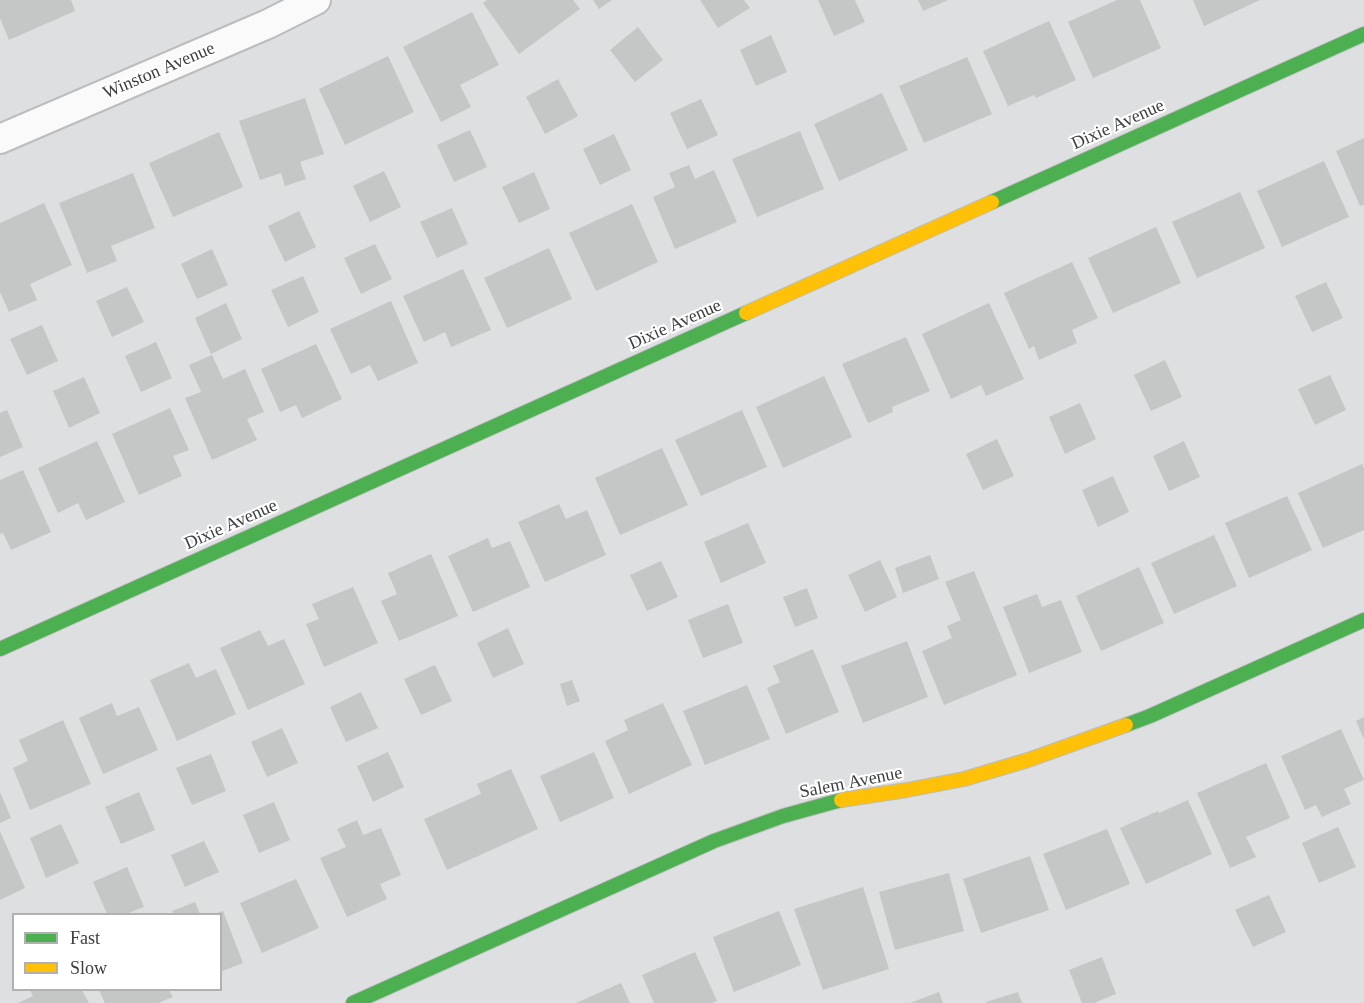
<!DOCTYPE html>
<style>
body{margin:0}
#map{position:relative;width:1364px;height:1003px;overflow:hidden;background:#dddfe1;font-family:"Times New Roman",serif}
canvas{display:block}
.legend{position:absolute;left:12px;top:913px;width:210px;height:78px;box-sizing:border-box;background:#fff;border:2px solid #b1b1b2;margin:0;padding:8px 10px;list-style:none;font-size:18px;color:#3b3d3e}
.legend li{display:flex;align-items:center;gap:12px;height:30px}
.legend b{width:30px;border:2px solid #b1b1b2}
</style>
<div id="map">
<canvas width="1364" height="1003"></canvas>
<ul class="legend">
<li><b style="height:8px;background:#4caf50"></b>Fast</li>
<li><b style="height:8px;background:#ffc107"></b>Slow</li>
</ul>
</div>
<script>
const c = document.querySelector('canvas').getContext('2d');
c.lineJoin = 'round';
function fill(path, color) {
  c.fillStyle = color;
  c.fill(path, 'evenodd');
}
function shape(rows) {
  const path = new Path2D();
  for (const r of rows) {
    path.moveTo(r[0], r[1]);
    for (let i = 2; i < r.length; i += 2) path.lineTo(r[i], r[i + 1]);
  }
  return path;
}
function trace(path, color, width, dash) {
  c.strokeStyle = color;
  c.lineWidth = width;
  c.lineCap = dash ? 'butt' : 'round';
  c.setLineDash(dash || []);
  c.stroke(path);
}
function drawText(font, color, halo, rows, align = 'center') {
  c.font = font + ' "Times New Roman",serif';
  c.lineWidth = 4.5;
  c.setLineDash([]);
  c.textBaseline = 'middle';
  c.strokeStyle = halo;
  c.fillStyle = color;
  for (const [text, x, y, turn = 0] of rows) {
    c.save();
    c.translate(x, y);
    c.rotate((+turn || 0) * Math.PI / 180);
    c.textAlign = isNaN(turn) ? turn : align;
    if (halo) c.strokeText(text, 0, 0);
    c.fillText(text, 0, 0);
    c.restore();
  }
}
const building = shape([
 [0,0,71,0,75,11,9,40,0,18],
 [487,0,573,0,580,9,519,54,483,3],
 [593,0,612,0,599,9],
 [700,0,744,0,750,8,718,28],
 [818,0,855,0,865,22,834,36],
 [918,0,948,0,923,11],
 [1117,0,1140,0,1161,48,1093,78,1068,22],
 [1193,0,1260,0,1204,26],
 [472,12,499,65,460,85,471,107,441,122,403,47],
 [1049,21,1076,80,1036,98,1034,95,1008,106,983,51],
 [638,27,663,60,635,82,610,50],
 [771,35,787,72,756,86,740,50],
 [388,56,414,112,345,145,319,89],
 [967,57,992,114,924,143,899,86],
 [558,79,578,116,545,134,526,97],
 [882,93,908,150,839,181,814,124],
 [305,98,324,154,300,162,306,179,285,186,281,173,260,180,239,121],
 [701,99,718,135,687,149,670,113],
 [470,130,487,167,454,182,437,145],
 [800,131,824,189,757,217,732,159],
 [219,132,243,187,173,217,149,163],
 [614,134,631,170,600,185,583,149],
 [1364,138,1364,205,1360,206,1336,151],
 [1324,161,1349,217,1282,247,1257,191],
 [689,165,695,179,714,170,737,222,675,249,653,197,675,187,669,173],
 [384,171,401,207,370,222,353,186],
 [534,172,550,209,519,223,502,187],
 [133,173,155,228,111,246,117,261,87,273,59,203],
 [1240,192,1265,248,1197,278,1172,222],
 [44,203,72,265,30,284,37,300,9,312,0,292,0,223],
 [632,204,658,262,596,291,569,233],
 [452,208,468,244,437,258,420,222],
 [299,211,316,247,285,262,268,226],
 [1156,227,1181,283,1113,313,1088,258],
 [375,244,392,279,361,294,344,258],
 [549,248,572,299,507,328,484,278],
 [212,249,228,285,197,299,181,264],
 [1072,262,1098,318,1072,330,1077,343,1039,360,1034,346,1029,349,1004,293],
 [463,269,491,330,451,347,445,332,424,342,403,296],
 [303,276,319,312,288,327,271,290],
 [1326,282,1343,318,1312,332,1295,296],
 [127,287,144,322,112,337,96,301],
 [391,301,418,363,378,381,370,365,351,374,330,329],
 [226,303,242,339,211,354,195,318],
 [989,303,1024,379,986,396,981,385,951,399,922,334],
 [42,325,58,361,27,375,10,339],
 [906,337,930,391,892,407,893,412,868,423,842,364],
 [156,342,172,378,141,392,125,356],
 [316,344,342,399,302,418,296,405,280,412,261,369],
 [212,355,223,379,245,369,264,412,247,419,257,440,212,460,185,398,201,392,189,365],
 [1165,360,1182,397,1151,411,1134,375],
 [1330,375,1346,410,1315,425,1298,389],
 [824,376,852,437,783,468,756,407],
 [84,377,100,413,69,428,53,391],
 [1080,403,1096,439,1065,454,1049,417],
 [170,408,189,450,173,456,182,476,139,495,112,434],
 [7,410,23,447,0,457,0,413],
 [742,410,767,467,701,496,675,440],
 [997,439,1014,476,983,490,966,454],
 [97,441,125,502,86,520,78,503,58,513,38,468],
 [1184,441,1200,477,1169,491,1153,456],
 [662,448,688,505,620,535,595,478],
 [1362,464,1364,469,1364,530,1323,548,1298,493],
 [23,470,51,532,11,550,3,533,0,534,0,480],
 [1113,476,1129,512,1098,527,1082,490],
 [1287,496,1312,550,1249,578,1225,523],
 [559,504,566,519,587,510,606,555,545,582,518,522],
 [748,523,766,563,721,583,704,542],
 [1214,535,1237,586,1174,614,1151,563],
 [488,538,492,548,510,541,530,587,473,612,448,556],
 [431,554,458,616,399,641,381,601,397,594,388,573],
 [930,555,939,579,903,593,895,568],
 [880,560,897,597,865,612,848,575],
 [661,561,678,597,647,611,630,575],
 [1139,567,1164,623,1101,651,1076,596],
 [974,571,1017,675,944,705,922,651,952,638,947,626,961,620,945,582],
 [353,587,378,643,324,667,306,624,319,619,312,604],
 [807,588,818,618,795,627,783,597],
 [1037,594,1042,607,1061,600,1082,652,1029,673,1003,607],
 [728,604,743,643,703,658,688,620],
 [508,628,524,664,493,678,477,643],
 [260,630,268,646,284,639,305,684,248,710,220,648],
 [907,641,928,697,863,723,841,666],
 [813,649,839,712,786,734,767,688,780,682,773,666],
 [189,663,196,678,216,669,236,714,177,741,150,680],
 [435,665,452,701,421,715,404,679],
 [572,680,580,701,567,706,560,684],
 [747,685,770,739,705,765,683,711],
 [361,692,378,728,346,742,330,707],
 [112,703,117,716,139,707,158,750,103,774,79,718],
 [663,703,692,765,629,794,605,741,628,730,624,720],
 [1364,717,1364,739,1356,721],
 [63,720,91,784,30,810,13,768,28,761,19,740],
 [282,728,298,763,267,777,251,742],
 [1341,729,1364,780,1344,789,1351,804,1322,817,1316,805,1305,810,1281,756],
 [388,752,404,787,373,802,357,766],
 [594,752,614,798,560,822,540,776],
 [211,754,226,791,192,805,176,768],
 [1266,763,1290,818,1246,837,1256,857,1230,868,1197,793],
 [511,769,538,829,447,870,424,819,481,794,477,784],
 [0,792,11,818,0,823],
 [139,792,155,830,121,844,105,807],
 [1188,800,1212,854,1146,884,1120,828,1158,811,1159,813],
 [274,802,290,840,259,853,243,815],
 [357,820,363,835,381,828,401,875,380,884,387,899,347,917,320,858,346,847,337,829],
 [61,824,79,863,46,878,30,838],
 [1338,827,1356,867,1319,883,1302,843],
 [1107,829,1130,884,1066,910,1043,854],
 [0,831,25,888,0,900],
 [204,841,219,872,185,887,171,855],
 [1030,856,1049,910,981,933,963,879],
 [127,867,144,907,126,914,107,914,93,882],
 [949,873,964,931,895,950,879,892],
 [296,879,319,928,262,953,240,903],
 [863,887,889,969,823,990,794,909],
 [1269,895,1286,932,1253,947,1235,910],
 [195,902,200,914,173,914,172,911],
 [223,911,243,963,220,972,220,914,214,914],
 [779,911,801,965,734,992,713,937],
 [695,952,717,1001,712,1003,654,1003,642,975],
 [1102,957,1116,994,1094,1003,1082,1003,1069,970],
 [621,983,630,1003,576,1003],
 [30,990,82,990,89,1003,18,1003,33,996],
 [99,990,169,990,173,997,158,1003,105,1003],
 [939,992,943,1003,910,1003],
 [1018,992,1022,1003,986,1003,986,1002]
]);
const street = shape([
 [0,139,268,24,316,0]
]);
const fast = shape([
 [992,202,1364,34],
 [0,649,746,313],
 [1126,725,1150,716,1364,620],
 [353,1003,714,841,783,816,841,800]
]);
const slow = shape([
 [746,313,992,202],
 [841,800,907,790,964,779,1028,760,1126,725]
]);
const streetNames = [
 ["Winston Avenue",159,71,-23],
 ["Dixie Avenue",1118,125,-24],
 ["Dixie Avenue",675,325,-24],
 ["Dixie Avenue",231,525,-24],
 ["Salem Avenue",851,783,-11]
];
fill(building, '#c5c6c6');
trace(street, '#bbbcbe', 32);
trace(fast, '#bbbcbe', 16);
trace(slow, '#bbbcbe', 16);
trace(street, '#fafafa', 28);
trace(fast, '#4caf50', 14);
trace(slow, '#ffc107', 14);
drawText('18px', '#3b3d3e', '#fff', streetNames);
</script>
